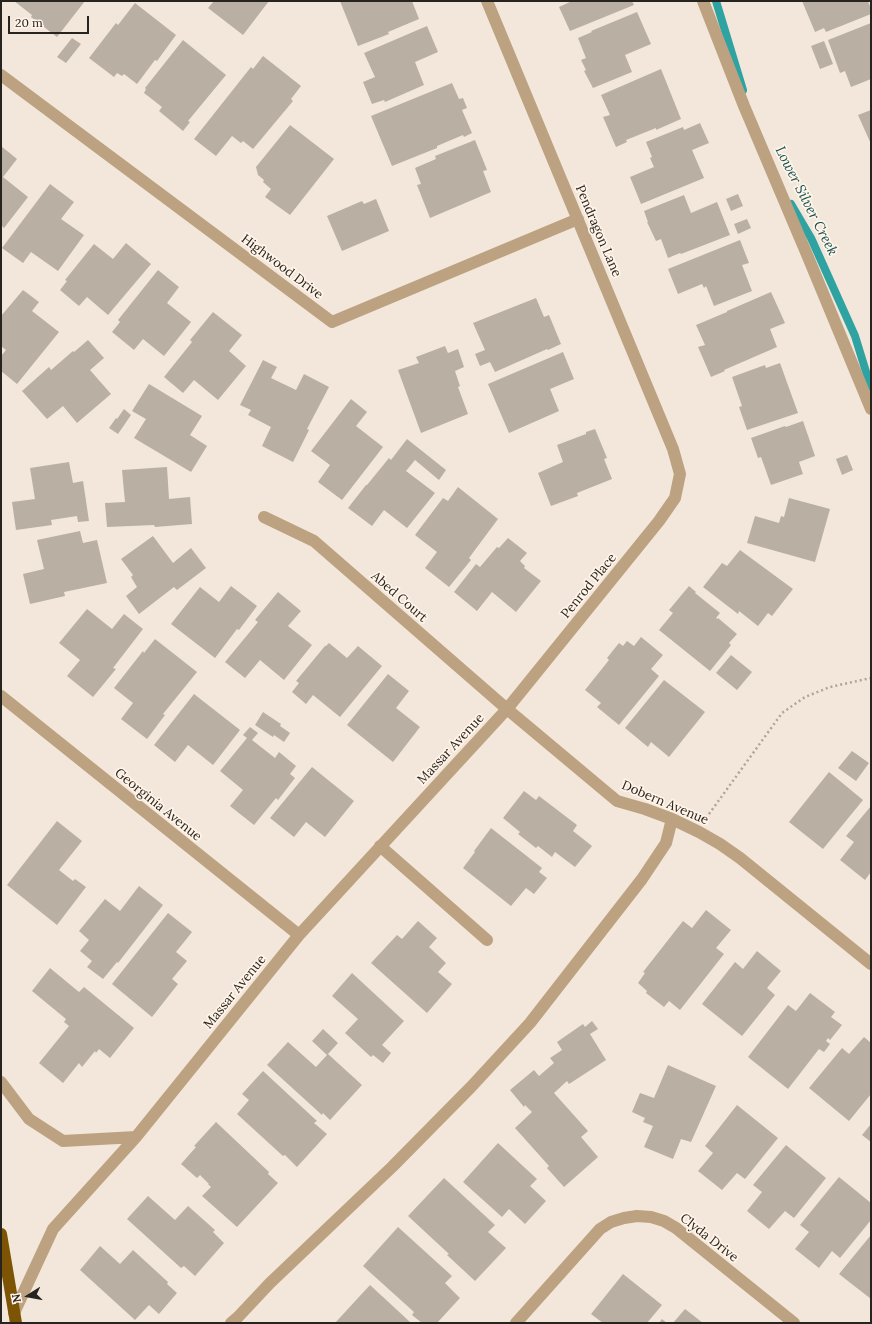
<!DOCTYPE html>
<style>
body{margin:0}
#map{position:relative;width:872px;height:1324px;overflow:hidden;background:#f2e7da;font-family:Lora,serif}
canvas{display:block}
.frame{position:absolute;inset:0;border:2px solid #27231e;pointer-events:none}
.north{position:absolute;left:8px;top:1276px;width:40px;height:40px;-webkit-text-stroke:3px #fff4e7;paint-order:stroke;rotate:259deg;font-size:11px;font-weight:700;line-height:16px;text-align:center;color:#27231e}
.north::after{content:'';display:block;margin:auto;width:14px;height:18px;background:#27231e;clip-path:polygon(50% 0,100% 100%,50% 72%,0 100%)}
.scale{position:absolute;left:8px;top:16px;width:81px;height:18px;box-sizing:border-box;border:2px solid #27231e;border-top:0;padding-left:5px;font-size:12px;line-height:14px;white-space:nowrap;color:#27231e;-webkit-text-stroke:3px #fff4e7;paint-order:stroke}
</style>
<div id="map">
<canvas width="872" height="1324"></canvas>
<div class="frame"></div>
<div class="north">N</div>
<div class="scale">20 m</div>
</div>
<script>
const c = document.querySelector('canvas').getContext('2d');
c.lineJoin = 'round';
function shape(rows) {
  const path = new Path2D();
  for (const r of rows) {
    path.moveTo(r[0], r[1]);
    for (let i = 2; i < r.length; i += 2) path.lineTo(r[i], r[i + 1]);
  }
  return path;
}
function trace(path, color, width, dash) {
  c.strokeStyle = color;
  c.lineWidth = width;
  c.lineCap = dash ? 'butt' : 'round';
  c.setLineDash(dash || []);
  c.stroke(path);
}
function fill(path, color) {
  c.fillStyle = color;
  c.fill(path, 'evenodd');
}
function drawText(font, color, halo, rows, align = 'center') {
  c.font = font + ' Lora,serif';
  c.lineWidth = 3.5;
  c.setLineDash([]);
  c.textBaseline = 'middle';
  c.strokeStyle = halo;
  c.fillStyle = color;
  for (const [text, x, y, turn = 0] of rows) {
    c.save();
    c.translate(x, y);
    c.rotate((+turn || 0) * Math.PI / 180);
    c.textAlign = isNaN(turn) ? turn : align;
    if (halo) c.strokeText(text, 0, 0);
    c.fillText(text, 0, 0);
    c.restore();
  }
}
const stream = shape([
 [716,1,743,90],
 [791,204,811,238,855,336,871,388]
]);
const building = shape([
 [14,1,85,1,57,37,31,17,32,15],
 [214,1,269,1,243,35,208,8],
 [340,1,412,1,419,19,388,32,389,34,358,46],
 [572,1,632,1,634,5,570,31,559,7],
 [802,1,868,1,871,9,871,14,826,32,824,28,815,32],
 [135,3,176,35,157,61,155,60,137,84,124,74,122,76,117,73,114,77,89,58,116,23,118,25],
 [637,12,651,44,625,55,632,72,593,88,584,71,586,70,581,60,586,58,578,38,592,32,591,31],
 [871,23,871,79,851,87,845,71,840,73,828,40],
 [427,26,438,52,415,62,424,85,385,102,384,100,372,104,363,82,375,77,364,53],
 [72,38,81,44,66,63,57,57],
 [183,40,226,75,188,121,190,122,183,131,159,111,162,107,144,93,146,89,145,88],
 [824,41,833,64,820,69,811,46],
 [263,56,301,86,291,99,293,101,253,149,243,141,241,143,232,136,216,156,194,139,251,67,253,69],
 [661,69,681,119,656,130,656,128,626,140,627,142,616,147,603,117,610,115,601,95],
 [452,83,459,99,463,98,467,108,462,110,472,133,464,137,463,135,437,146,437,148,392,166,371,116],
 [871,110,871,144,858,115],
 [700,123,709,143,692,150,704,178,641,204,630,177,654,167,650,158,652,157,646,142,683,127,684,130],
 [290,125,334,159,290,215,265,197,271,189,263,182,264,180,258,175,256,167],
 [475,140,487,170,483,171,491,192,430,218,417,185,421,184,415,168,436,159,435,156],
 [1,146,17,159,3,177,28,197,4,228,1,225],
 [50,184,74,202,61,219,84,235,58,271,31,252,23,263,2,248],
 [738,194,743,206,731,211,726,199],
 [684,195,691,213,717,202,730,235,681,254,680,253,668,258,661,239,656,241,647,222,648,222,644,211],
 [376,199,389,231,342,251,327,216,362,201,364,204],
 [747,219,751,228,738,234,734,224],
 [740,240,749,263,742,265,752,291,714,306,706,286,704,288,702,284,678,294,668,269],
 [126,243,151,264,108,315,87,297,79,306,60,290,67,281,65,280,94,244,113,259],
 [158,270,179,287,167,303,191,322,164,356,143,339,134,350,112,332,120,322,118,320],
 [23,290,39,302,32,311,59,332,17,384,1,371,1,356,6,350,1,346,1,316],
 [771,292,785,323,770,329,777,347,724,370,725,371,711,377,698,347,705,345,696,325,727,312,727,311],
 [536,298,544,317,549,315,561,344,548,350,547,349,495,372,490,362,480,366,475,354,485,350,473,323],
 [213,312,242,335,229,351,246,366,218,400,194,380,183,393,164,377,192,342,190,340],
 [88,340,104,358,90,370,111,394,77,423,63,406,47,419,22,391,49,367,51,370,73,351,74,352],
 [445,346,448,353,458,349,464,367,455,371,460,386,458,387,468,414,421,433,398,370,419,363,416,357],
 [563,352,574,379,550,389,559,411,509,433,488,384],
 [263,360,277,367,271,378,296,390,304,374,329,387,307,429,309,430,293,462,262,446,271,427,248,415,251,410,240,405],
 [780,363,798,413,747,430,739,407,742,406,732,377,765,365,766,368],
 [149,384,202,416,190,435,207,446,191,472,134,438,146,419,132,411],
 [351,399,367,412,356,426,383,447,342,500,318,482,330,465,311,451],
 [124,409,131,415,118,434,109,428,116,418,117,419],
 [803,421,815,456,799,462,803,474,771,485,761,457,758,458,751,438,785,426,786,427],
 [595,429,607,458,604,459,612,479,577,493,578,496,551,506,538,473,563,462,557,445,586,434,586,432],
 [407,439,446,470,439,480,415,460,406,471,435,493,407,528,384,510,372,526,348,508,366,485,367,485,389,458,391,460],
 [847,455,853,470,842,475,836,459],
 [69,462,73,483,83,481,89,521,78,522,77,516,51,520,52,525,16,530,12,502,35,499,30,468],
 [167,467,169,499,190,497,192,524,155,527,154,525,107,527,105,503,125,502,122,470],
 [458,487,498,519,469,558,471,560,449,587,425,568,437,552,415,535,443,498,448,501],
 [789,498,830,509,815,562,747,543,755,516,779,523,781,516,784,517],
 [80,531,83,543,97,540,107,583,64,592,65,596,30,604,23,574,44,569,37,540],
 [153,536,173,563,191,548,206,568,177,590,174,587,139,614,126,596,137,587,131,577,133,575,121,559],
 [508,538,527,553,520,561,525,566,524,568,541,581,516,612,492,592,477,611,454,592,476,564,480,567,497,547,499,548],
 [740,550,793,589,772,616,768,613,758,626,739,611,738,614,703,587,722,563,727,566],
 [231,586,257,606,239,630,237,629,215,658,171,624,200,587,219,602],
 [689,586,696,592,695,593,720,613,716,618,718,619,718,618,737,634,729,643,731,645,710,671,659,630,673,613,669,610],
 [278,592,301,611,288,626,312,645,284,680,260,660,245,678,225,662,258,622,255,620],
 [87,609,112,629,124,614,143,629,113,668,116,669,93,697,67,676,80,660,59,643],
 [641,637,663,655,651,669,659,676,619,725,597,707,601,703,585,690,609,660,607,658,619,643,623,646,627,641,634,646],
 [155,639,197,672,163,714,165,715,147,739,121,719,133,703,114,688,143,651,144,653],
 [329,643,347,658,358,646,382,666,340,717,313,695,306,704,292,692,299,683,296,681,325,646,326,646],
 [731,655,752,672,737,690,716,673],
 [388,674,409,691,396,708,420,727,393,762,347,725],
 [664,680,705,712,669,757,651,742,648,747,625,728],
 [194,694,240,730,213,765,188,745,175,762,154,745],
 [263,712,281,724,280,726,290,733,284,742,274,735,273,737,255,725],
 [250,727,258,733,252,740,275,758,279,752,296,766,290,774,295,778,278,800,276,798,254,825,230,806,243,790,220,771,247,738,243,735],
 [852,751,869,763,856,781,838,768],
 [312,767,354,801,325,837,306,822,294,837,270,818],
 [829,772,863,800,823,849,789,822],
 [524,791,536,800,539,796,577,825,573,831,592,846,575,867,555,852,552,857,538,846,536,848,518,834,520,832,503,818],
 [871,806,871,872,865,880,840,860,854,842,846,836],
 [57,821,82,841,59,870,73,881,75,879,86,887,57,925,7,885],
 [491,828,542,868,539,872,547,878,534,894,526,888,511,906,463,868,475,852,474,851],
 [139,886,163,905,118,963,117,962,103,979,87,967,92,961,80,951,89,940,79,931,105,899,120,911],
 [706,910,731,930,716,948,724,954,680,1010,669,1001,664,1007,646,993,647,991,638,983,645,973,643,972,683,921,692,928],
 [168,913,192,932,176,952,187,961,172,979,178,984,152,1017,112,984],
 [418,921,437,938,429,947,446,963,438,972,452,984,427,1013,371,963,397,935,402,939],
 [757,951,781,971,767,988,775,995,742,1036,702,1004,735,962,743,969],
 [50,968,79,992,84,987,134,1028,110,1058,99,1049,96,1053,95,1051,82,1067,79,1063,63,1083,39,1063,69,1026,64,1022,66,1019,32,991],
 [352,973,404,1021,382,1045,391,1053,383,1063,373,1055,371,1057,345,1033,358,1019,332,996],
 [810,993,835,1012,831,1017,842,1025,830,1040,828,1038,826,1041,830,1044,824,1052,819,1049,788,1089,748,1057,788,1005,796,1011],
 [592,1021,598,1029,590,1034,606,1060,569,1084,567,1081,554,1093,588,1131,581,1137,598,1157,564,1187,547,1168,549,1166,515,1128,532,1112,525,1105,524,1107,510,1090,534,1070,539,1076,554,1063,550,1058,562,1050,557,1042,583,1024,585,1027],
 [323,1029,338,1043,328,1054,362,1085,330,1120,323,1113,322,1115,267,1065,288,1042,316,1067,327,1055,312,1041],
 [864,1037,871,1043,871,1094,849,1121,809,1088,842,1048,849,1054],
 [668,1065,716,1086,691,1142,681,1139,673,1159,644,1147,653,1126,643,1122,645,1118,632,1112,640,1093,654,1098],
 [263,1071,317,1121,314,1123,327,1134,297,1167,285,1155,283,1156,237,1114,249,1100,242,1094],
 [737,1105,778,1138,745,1179,737,1173,722,1190,698,1171,713,1153,705,1146],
 [216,1122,269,1172,268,1174,278,1183,237,1227,202,1196,211,1187,208,1184,209,1184,200,1175,197,1178,181,1164,196,1147,194,1146],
 [871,1124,871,1142,862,1135],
 [498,1143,537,1179,530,1186,546,1201,525,1224,509,1209,502,1217,463,1182],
 [786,1145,826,1178,794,1218,785,1211,769,1229,747,1211,762,1192,753,1185],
 [839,1177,871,1203,871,1220,840,1258,832,1251,819,1268,795,1249,809,1232,800,1225],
 [444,1178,495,1225,488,1232,506,1248,475,1281,447,1255,449,1254,408,1216],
 [148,1196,175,1220,188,1206,215,1230,213,1232,224,1243,195,1276,184,1266,181,1268,127,1219],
 [398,1227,452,1276,445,1283,460,1298,437,1323,422,1323,412,1315,414,1312,363,1266],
 [871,1235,871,1299,839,1274],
 [100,1246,120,1264,133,1250,168,1282,167,1284,177,1293,159,1314,149,1305,135,1320,80,1270],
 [623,1274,662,1305,647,1323,603,1323,591,1314],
 [370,1285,410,1322,409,1323,335,1323],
 [685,1309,703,1323,673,1323],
 [662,1319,667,1323,659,1323]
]);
const path = shape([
 [709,814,782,713,805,697,830,687,871,678]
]);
const minor = shape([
 [703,1,744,106,808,257,871,409],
 [1,75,332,322,578,219],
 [264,517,314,541,507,709,617,801,645,809,672,819,699,832,720,844,740,858,871,964],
 [1,696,299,935],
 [380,846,487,940],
 [1,1082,29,1119,63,1141,136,1137],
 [14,1313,53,1229,136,1137,299,935,507,709,659,521,675,498,680,474,673,449,487,1],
 [231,1323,238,1317,270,1283,392,1167,471,1087,530,1023,642,879,666,843,672,819],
 [516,1323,600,1229,611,1222,624,1218,637,1216,651,1217,664,1221,676,1228,794,1323]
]);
const highway = shape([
 [1,1234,16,1323]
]);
const streetNames = [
 ["Pendragon Lane",598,231,67],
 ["Highwood Drive",282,267,37],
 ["Penrod Place",589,586,-51],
 ["Abed Court",399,597,41],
 ["Massar Avenue",451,749,-47],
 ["Dobern Avenue",665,803,23],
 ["Georginia Avenue",158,805,39],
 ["Massar Avenue",235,992,-51],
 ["Clyda Drive",709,1238,38]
];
const waterNames = [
 ["Lower Silver Creek",806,201,63]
];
trace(stream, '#2fa3a2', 8);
fill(building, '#b9afa3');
trace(path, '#ada49a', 2.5, [2, 3]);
trace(minor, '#bca280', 12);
trace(highway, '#7d5304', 12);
drawText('13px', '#27231e', '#fff4e7', streetNames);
drawText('italic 14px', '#135353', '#fff4e7', waterNames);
</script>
